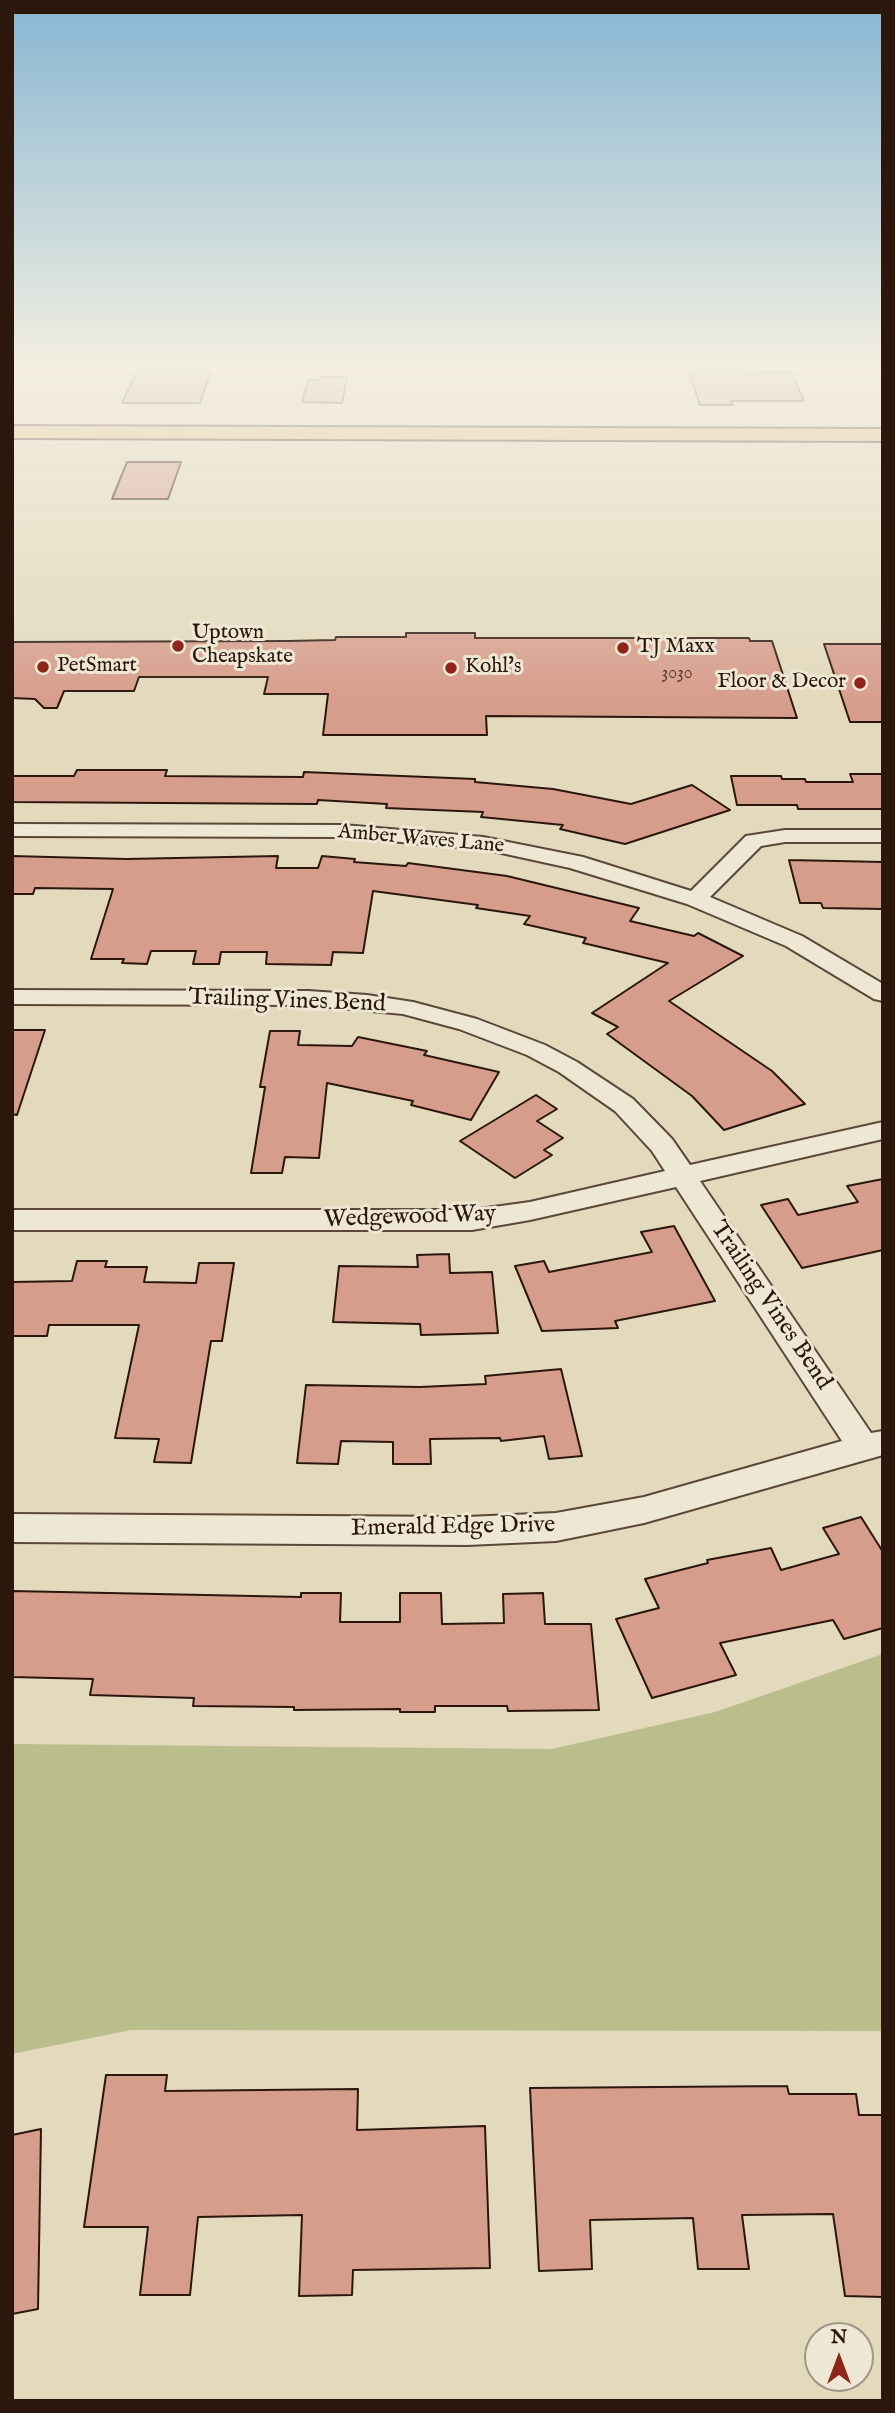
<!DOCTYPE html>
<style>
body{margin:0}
#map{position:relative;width:895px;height:2413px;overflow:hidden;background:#e3dabd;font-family:"IM FELL English",serif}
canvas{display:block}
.frame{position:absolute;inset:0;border:14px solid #2c170d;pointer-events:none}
.north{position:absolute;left:804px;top:2322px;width:70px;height:70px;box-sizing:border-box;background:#ede7d4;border:2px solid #a09484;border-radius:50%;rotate:0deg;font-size:19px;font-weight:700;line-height:28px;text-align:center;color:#2c170d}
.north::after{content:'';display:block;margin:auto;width:24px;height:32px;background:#8f2418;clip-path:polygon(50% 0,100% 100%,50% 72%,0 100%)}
</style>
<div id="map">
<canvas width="895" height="2413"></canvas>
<div class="frame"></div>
<div class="north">N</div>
</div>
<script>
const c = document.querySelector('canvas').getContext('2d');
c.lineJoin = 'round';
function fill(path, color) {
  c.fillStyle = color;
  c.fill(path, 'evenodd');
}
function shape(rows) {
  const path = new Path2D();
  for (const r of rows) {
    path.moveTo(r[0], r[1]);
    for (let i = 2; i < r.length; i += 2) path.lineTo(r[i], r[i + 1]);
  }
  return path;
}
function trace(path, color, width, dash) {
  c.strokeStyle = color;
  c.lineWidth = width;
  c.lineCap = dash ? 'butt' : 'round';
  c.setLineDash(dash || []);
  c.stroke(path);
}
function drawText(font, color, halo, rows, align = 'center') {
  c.font = font + ' "IM FELL English",serif';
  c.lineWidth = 6;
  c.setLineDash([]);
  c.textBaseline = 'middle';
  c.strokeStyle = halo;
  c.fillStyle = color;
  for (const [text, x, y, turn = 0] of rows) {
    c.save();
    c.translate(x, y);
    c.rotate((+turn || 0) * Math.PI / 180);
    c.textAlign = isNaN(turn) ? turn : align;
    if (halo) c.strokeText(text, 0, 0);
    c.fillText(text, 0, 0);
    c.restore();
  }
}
const green = shape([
 [883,1654,883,2031,131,2030,12,2054,12,1744,552,1749,715,1712]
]);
const building = shape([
 [688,370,791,372,804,401,731,401,733,405,700,405,688,370],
 [137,371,211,371,200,403,122,403,137,371],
 [320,377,347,377,342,403,302,402,308,380,319,380,320,377],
 [127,462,181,462,168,499,112,499,127,462],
 [406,633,475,633,475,638,749,638,750,641,772,641,797,718,486,716,487,735,323,735,328,694,264,694,268,677,139,677,134,691,64,691,57,708,44,708,35,699,12,698,12,642,288,641,335,640,336,637,406,637,406,633],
 [824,644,883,644,883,722,850,722,824,644],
 [77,770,167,770,165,776,303,777,304,772,475,779,475,782,553,789,631,804,692,785,730,810,625,844,560,829,563,825,481,817,483,812,386,808,387,804,318,800,317,804,12,802,12,776,74,776,77,770],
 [850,774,883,774,883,809,798,809,797,805,737,805,731,776,781,776,782,779,805,779,806,782,853,782,850,774],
 [12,856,126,859,278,856,276,868,318,868,322,856,355,859,354,862,406,866,408,863,507,876,639,908,630,921,694,936,698,933,743,956,669,1001,772,1071,805,1104,724,1130,692,1096,607,1034,618,1027,592,1013,668,963,583,943,586,938,524,924,530,916,476,908,478,905,373,891,363,953,333,952,331,965,266,964,267,952,221,952,219,964,193,964,196,951,151,951,147,964,122,963,124,959,91,959,113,889,35,888,33,894,12,894,12,856],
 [789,860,883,862,883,909,823,908,821,903,800,903,789,860],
 [12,1030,45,1030,17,1115,12,1114,12,1030],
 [270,1031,300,1031,298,1045,352,1046,358,1037,427,1051,424,1055,499,1072,471,1120,411,1105,413,1101,327,1083,319,1158,285,1157,282,1173,251,1173,265,1087,260,1087,270,1031],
 [536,1095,557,1109,537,1121,563,1138,544,1150,552,1155,515,1178,460,1141,536,1095],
 [883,1179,883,1250,802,1268,761,1205,788,1199,798,1215,858,1202,847,1186,883,1179],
 [674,1226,715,1301,615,1321,618,1328,542,1331,515,1266,544,1261,549,1272,652,1252,641,1232,674,1226],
 [449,1254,450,1273,492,1272,498,1333,421,1335,420,1324,333,1322,339,1266,418,1267,417,1255,449,1254],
 [77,1261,107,1261,105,1267,147,1267,144,1282,196,1283,199,1263,234,1263,222,1341,211,1341,191,1463,154,1462,159,1439,115,1438,139,1325,49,1325,47,1336,12,1336,12,1282,72,1281,77,1261],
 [561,1369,582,1456,549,1459,544,1436,501,1441,500,1438,430,1439,431,1464,393,1464,393,1442,341,1441,338,1464,297,1463,306,1385,420,1387,486,1384,485,1376,561,1369],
 [861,1517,883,1552,883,1628,844,1639,833,1620,720,1643,736,1675,652,1698,616,1619,659,1608,645,1579,708,1563,707,1560,771,1548,781,1570,839,1554,823,1528,861,1517],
 [12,1591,301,1597,301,1593,341,1593,340,1622,400,1622,400,1593,441,1593,442,1624,504,1623,503,1594,543,1593,545,1624,591,1624,599,1710,508,1711,507,1706,435,1706,435,1712,400,1712,400,1709,294,1710,294,1707,193,1706,194,1698,90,1695,93,1679,12,1677,12,1591],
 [106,2075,167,2075,165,2091,358,2089,357,2130,485,2126,490,2268,353,2270,352,2295,299,2296,302,2215,198,2217,190,2295,140,2295,148,2227,84,2227,106,2075],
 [787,2086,789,2094,856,2094,859,2115,883,2115,883,2297,845,2296,833,2214,742,2215,749,2269,698,2269,693,2218,590,2220,592,2269,539,2271,530,2088,787,2086],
 [41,2129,38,2309,12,2314,12,2135,41,2129]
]);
const minor = shape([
 [12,824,343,825,483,837,583,857,691,891,746,836,785,830,883,830,883,842,785,842,761,846,710,897,802,936,883,984,883,1001,874,999,786,946,687,904,570,868,483,849,343,837,12,836,12,824],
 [12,990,308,991,367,995,413,1002,477,1019,545,1045,577,1062,633,1099,672,1139,690,1165,883,1122,883,1139,700,1181,871,1433,883,1431,883,1455,644,1523,556,1541,467,1545,12,1542,12,1514,467,1517,556,1513,644,1497,842,1441,676,1187,530,1220,472,1230,12,1230,12,1210,472,1210,530,1202,665,1171,652,1151,615,1111,559,1072,527,1055,459,1029,403,1014,308,1005,12,1004,12,990]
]);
const primary = shape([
 [12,426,883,429,883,441,12,438,12,426]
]);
const markers = [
 [178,646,7,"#8f2418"],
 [623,648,7,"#8f2418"],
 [43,667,7,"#8f2418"],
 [451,668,7,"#8f2418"],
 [860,683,7,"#8f2418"]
];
const farNumbernames = [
 ["3030",677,674]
];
const farPoinames = [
 ["Uptown",192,634],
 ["Cheapskate",192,658],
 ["TJ Maxx",637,648],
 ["PetSmart",57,667],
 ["Kohl's",465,668],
 ["Floor & Decor",846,683,"right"]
];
const farStreetnames = [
 ["Amber Waves Lane",421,840,5]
];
const streetNames = [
 ["Trailing Vines Bend",287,1002,2],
 ["Wedgewood Way",410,1218,-2],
 ["Trailing Vines Bend",770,1306,56],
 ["Emerald Edge Drive",453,1528,-1]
];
fill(green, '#bcbd8c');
fill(building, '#d79d8c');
trace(building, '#2c170d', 2);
trace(minor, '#5a4839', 4);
trace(primary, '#2c170d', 4);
fill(minor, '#ede7d4');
fill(primary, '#e2bd7e');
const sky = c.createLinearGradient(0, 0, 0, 702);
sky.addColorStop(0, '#87b6d2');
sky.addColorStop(0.52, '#f2eee1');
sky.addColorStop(1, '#f2eee100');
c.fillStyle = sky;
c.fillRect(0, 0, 895, 702);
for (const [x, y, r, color] of markers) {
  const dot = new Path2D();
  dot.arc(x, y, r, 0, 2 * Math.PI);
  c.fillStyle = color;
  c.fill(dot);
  trace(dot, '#ede7d4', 2.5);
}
drawText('18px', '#57382d', null, farNumbernames);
drawText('21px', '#2c170d', '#ede7d4', farPoinames, 'left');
drawText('21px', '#2c170d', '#ede7d4', farStreetnames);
drawText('24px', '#2c170d', '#ede7d4', streetNames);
</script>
